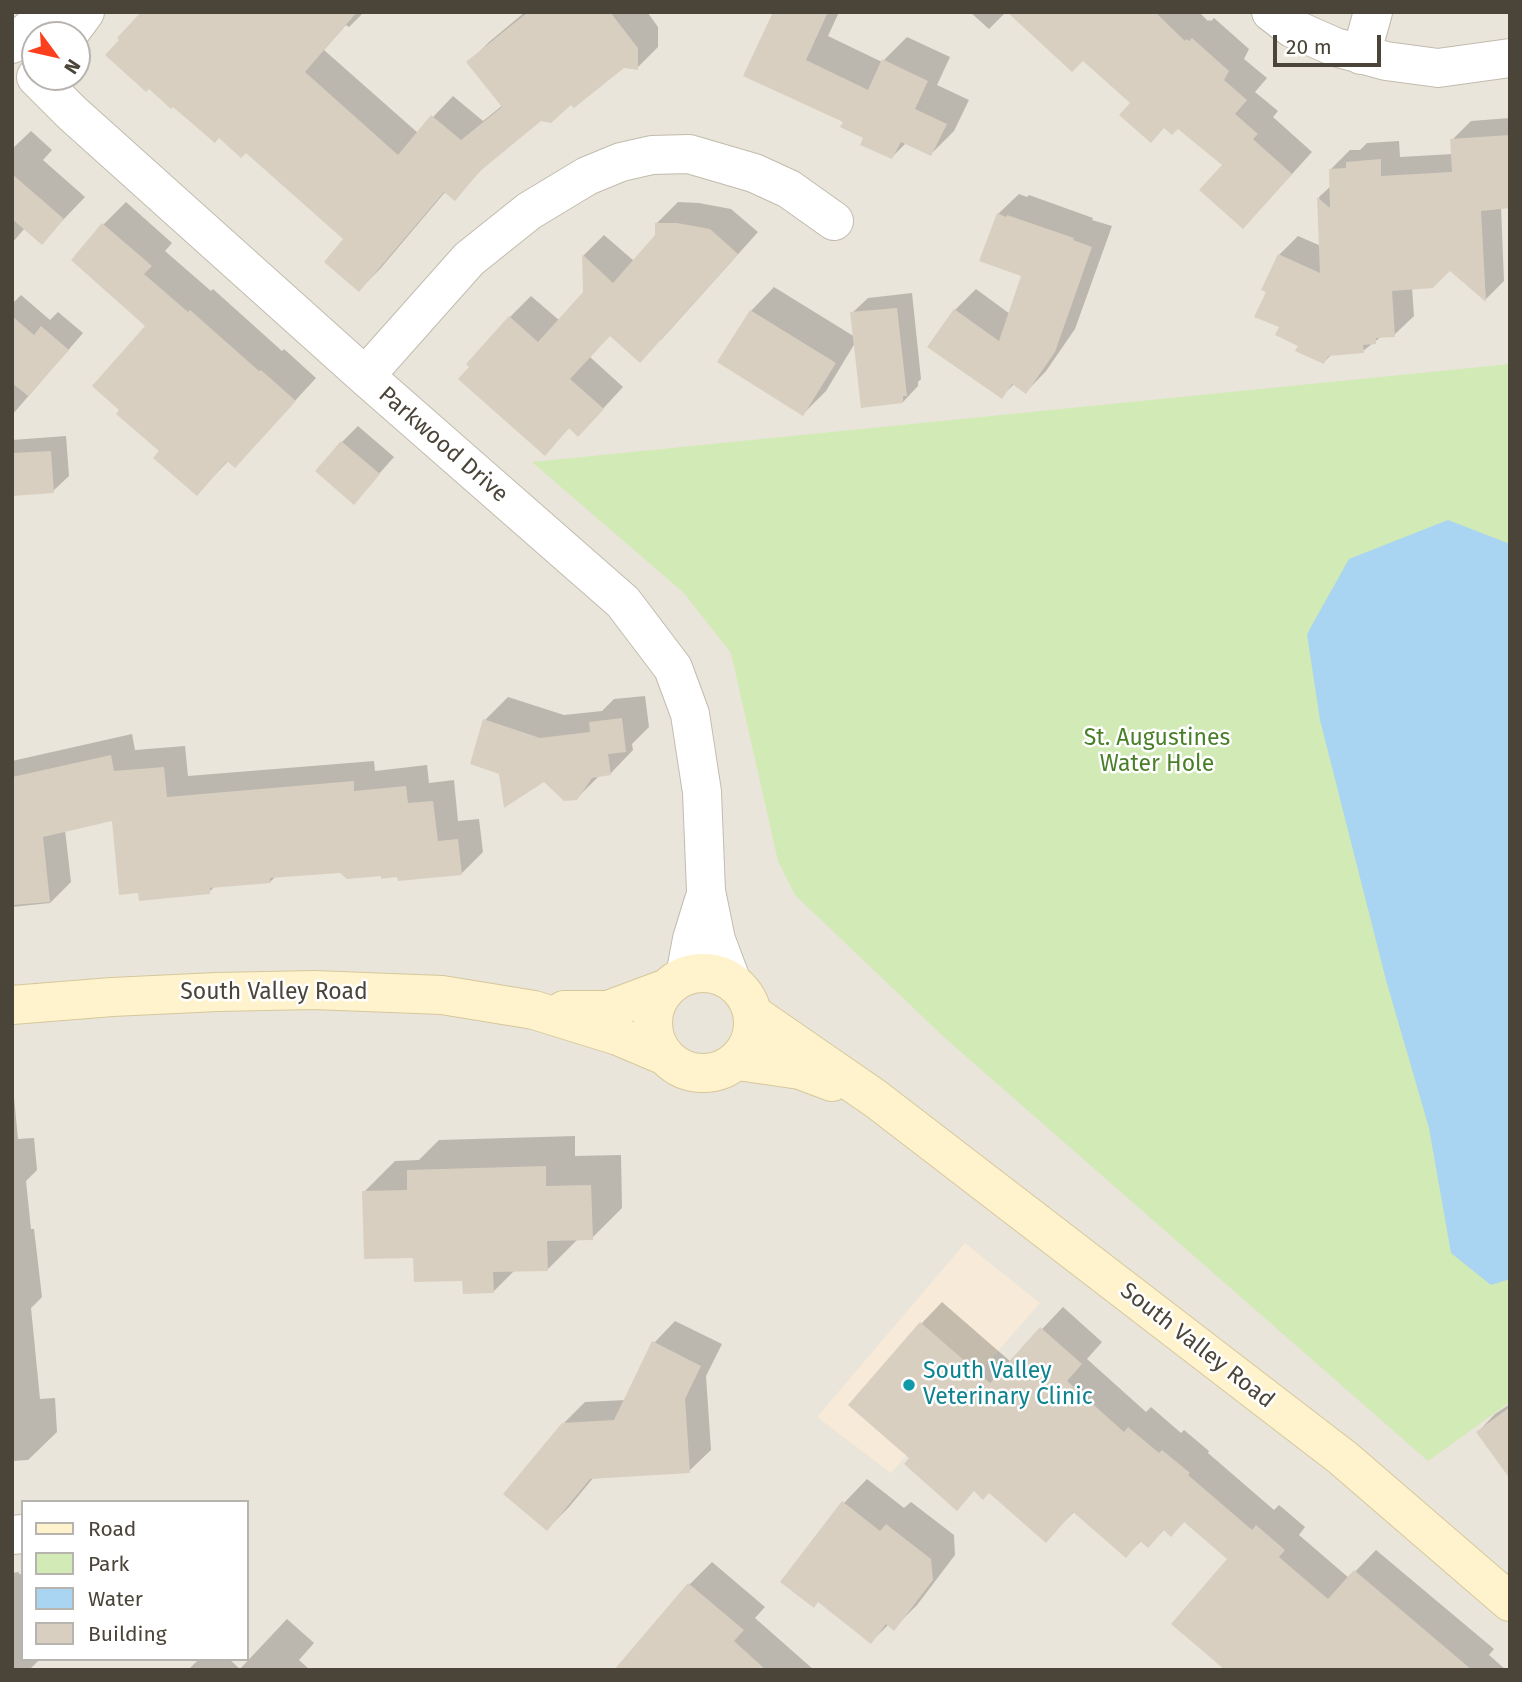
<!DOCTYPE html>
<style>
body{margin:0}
#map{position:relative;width:1522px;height:1682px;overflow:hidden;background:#f6f3ec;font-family:"Fira Sans",sans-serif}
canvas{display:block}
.frame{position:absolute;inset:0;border:14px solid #4b4439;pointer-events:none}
.legend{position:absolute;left:21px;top:1500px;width:228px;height:161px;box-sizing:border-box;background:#fff;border:2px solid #b7b4b0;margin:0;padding:9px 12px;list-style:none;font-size:21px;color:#4b4439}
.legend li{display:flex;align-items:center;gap:14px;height:35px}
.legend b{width:35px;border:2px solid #b7b4b0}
.north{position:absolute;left:21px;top:21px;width:70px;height:70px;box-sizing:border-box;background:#fff;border:2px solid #b7b4b0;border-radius:50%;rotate:123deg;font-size:19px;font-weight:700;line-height:28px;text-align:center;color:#4b4439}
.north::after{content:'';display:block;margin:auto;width:24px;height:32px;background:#fc3f1d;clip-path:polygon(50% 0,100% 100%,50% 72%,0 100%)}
.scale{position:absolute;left:1273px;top:35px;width:108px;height:32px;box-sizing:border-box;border:4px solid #4b4439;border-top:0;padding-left:9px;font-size:21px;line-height:24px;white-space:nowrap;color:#4b4439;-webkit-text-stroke:5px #fff;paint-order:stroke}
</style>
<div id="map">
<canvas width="1522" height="1682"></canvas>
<div class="frame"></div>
<ul class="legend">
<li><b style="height:9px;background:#fff3cd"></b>Road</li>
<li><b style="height:19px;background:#d2eab5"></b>Park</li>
<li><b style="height:19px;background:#a9d4f2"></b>Water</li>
<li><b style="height:19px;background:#d8cfc1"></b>Building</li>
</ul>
<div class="north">N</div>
<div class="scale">20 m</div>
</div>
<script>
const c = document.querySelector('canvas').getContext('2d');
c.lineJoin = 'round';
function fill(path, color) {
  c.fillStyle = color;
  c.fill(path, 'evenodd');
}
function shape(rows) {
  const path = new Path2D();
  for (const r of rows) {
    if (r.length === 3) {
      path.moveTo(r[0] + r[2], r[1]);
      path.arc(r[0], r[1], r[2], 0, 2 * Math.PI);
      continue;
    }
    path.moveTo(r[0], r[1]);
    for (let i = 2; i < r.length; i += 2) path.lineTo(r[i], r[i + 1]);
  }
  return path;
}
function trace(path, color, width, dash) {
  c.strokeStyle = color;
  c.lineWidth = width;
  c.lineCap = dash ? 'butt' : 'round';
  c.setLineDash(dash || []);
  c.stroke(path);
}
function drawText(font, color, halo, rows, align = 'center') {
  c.font = font + ' "Fira Sans",sans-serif';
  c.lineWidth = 5;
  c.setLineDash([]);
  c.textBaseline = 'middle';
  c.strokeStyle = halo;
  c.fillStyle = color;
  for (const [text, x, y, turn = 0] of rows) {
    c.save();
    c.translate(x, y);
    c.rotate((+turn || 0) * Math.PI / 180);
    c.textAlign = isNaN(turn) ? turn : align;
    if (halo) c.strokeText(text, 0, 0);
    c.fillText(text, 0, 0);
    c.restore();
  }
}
const residential = shape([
 [12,12,1510,12,1510,1670,12,1670],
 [35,35,77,35,77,77,35,77],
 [23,1502,247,1502,247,1659,23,1659]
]);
const commercial = shape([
 [965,1243,1040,1303,891,1473,817,1417]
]);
const green = shape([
 [1510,364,1510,1402,1428,1461,945,1038,795,895,778,861,731,653,684,593,532,462]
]);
const water = shape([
 [1448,520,1510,544,1510,1279,1491,1285,1451,1253,1429,1128,1386,980,1320,720,1307,634,1349,559]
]);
const shadow = shape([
 [148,12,364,12,349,27,346,25,324,50,418,133,453,96,483,121,503,105,468,63,489,42,525,12,653,12,648,13,658,27,658,47,637,68,623,66,572,102,541,119,489,161,455,199,446,191,380,269,359,290,345,239],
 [775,12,839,12,828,36,882,62,907,37,950,57,937,85,969,100,954,131,931,154,906,143,892,157,845,122],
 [970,12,1006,12,989,29],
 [1009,12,1199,12,1208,21,1209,20,1211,21,1214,18,1249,49,1244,59,1267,78,1255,92,1278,111,1273,117,1312,152,1263,206,1225,165,1179,127,1165,127,1133,102,1084,58],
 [1510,118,1510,207,1501,207,1504,281,1486,299,1450,268,1412,288,1414,316,1394,335,1382,336,1363,351,1332,354,1324,362,1301,345,1268,291,1279,255,1298,236,1321,246,1319,197,1332,185,1331,169,1350,150,1360,150,1367,143,1399,141,1400,157,1453,154,1452,140,1471,121],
 [31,131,52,150,43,160,85,197,42,242,25,228,12,243,12,149],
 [1019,194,1027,197,1029,195,1093,218,1092,220,1112,226,1075,329,1046,371,1026,392,1014,384,1002,396,930,347,955,310,976,289,1010,314,1023,275,998,214],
 [126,202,172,243,165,251,211,291,213,289,282,351,284,349,316,378,256,443,229,460,197,494,162,451,147,325,73,260,104,224],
 [678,202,699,203,731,209,758,232,661,340,610,335,590,357,623,387,599,413,570,427,545,453,510,317,531,296,560,321,585,293,584,255,604,235,634,261,657,235,657,223],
 [774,287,855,337,852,313,868,298,912,293,921,379,918,382,918,386,903,402,855,343,826,391,803,414,751,311],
 [21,295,50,320,58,312,83,333,12,415,12,304],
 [358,426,394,457,354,502,318,471,342,442],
 [66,436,69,476,53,491,12,494,12,440],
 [645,696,649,727,632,744,633,750,610,774,600,775,577,798,544,780,501,772,485,720,508,697,564,715,602,711,614,699],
 [132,734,135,750,185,746,188,776,374,761,375,771,427,765,429,783,454,780,458,821,479,819,483,852,461,874,399,876,341,871,276,876,270,882,215,886,209,892,114,819,65,830,71,882,50,903,12,907,12,761],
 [12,1076,18,1139,34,1138,37,1170,26,1181,31,1229,34,1229,42,1297,31,1308,40,1399,55,1398,57,1432,28,1460,12,1461],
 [575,1136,575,1156,621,1155,622,1208,592,1238,578,1239,548,1269,515,1270,493,1292,415,1256,364,1192,395,1161,419,1160,439,1140],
 [942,1302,1011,1362,1063,1307,1102,1342,1087,1359,1146,1412,1151,1407,1181,1433,1184,1430,1209,1451,1208,1453,1274,1510,1279,1505,1305,1527,1299,1535,1349,1578,1376,1550,1494,1649,1489,1655,1506,1670,1228,1670,1230,1559,1185,1521,1171,1535,1165,1529,1148,1546,1142,1540,1126,1556,1075,1511,1045,1541,989,1491,975,1490,921,1324],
 [675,1321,722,1344,706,1376,711,1450,689,1471,594,1477,569,1507,547,1529,563,1424,585,1402,626,1400,654,1343],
 [1510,1404,1510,1476,1478,1432,1495,1414],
 [867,1479,904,1508,911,1502,954,1535,955,1555,917,1605,894,1628,889,1624,871,1642,819,1601,844,1503],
 [712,1562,765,1607,755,1618,814,1670,616,1670,690,1584],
 [19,1572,19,1574,23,1574,23,1659,40,1659,29,1670,12,1670,12,1573],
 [287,1619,314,1643,299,1660,310,1670,188,1670,199,1659,229,1659,240,1669]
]);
const building = shape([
 [141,12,357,12,305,72,398,155,431,115,461,140,502,107,466,62,528,12,610,12,638,48,638,70,624,68,574,108,571,105,551,123,541,121,479,172,455,201,444,192,359,292,324,262,343,239,246,153,241,158,219,138,215,143,173,107,171,109,149,89,146,92,105,55,119,40,117,38],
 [773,12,828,12,806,60,868,90,882,59,928,81,915,109,947,124,931,156,901,142,892,159,860,145,863,138,840,127,843,122,743,76],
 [1007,12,1155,12,1185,41,1186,39,1189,41,1192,38,1229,71,1224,80,1247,100,1235,114,1258,134,1253,139,1292,174,1243,229,1199,190,1222,165,1178,129,1172,135,1164,128,1151,143,1119,115,1130,103,1083,61,1072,72],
 [1510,135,1510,208,1481,211,1486,302,1450,271,1433,288,1392,291,1395,337,1376,338,1376,344,1363,345,1364,353,1328,356,1324,364,1295,351,1298,346,1275,335,1279,327,1254,317,1266,292,1261,290,1278,254,1320,273,1317,197,1330,208,1329,169,1346,168,1346,162,1381,159,1381,176,1452,172,1450,139],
 [12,174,64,219,42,245,12,219],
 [997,213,1006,217,1007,215,1074,238,1073,240,1092,247,1055,352,1026,394,1012,384,1002,399,927,347,954,309,999,341,1021,276,979,261],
 [102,223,152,266,144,274,188,312,190,310,259,371,261,370,296,401,235,468,227,461,197,496,153,458,159,451,116,414,119,410,92,386,145,326,71,260],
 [655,223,677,223,710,229,738,254,640,363,610,336,570,379,604,409,578,437,569,428,545,456,458,379,469,367,466,364,509,316,538,342,583,292,582,254,613,283,655,235],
 [897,308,907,396,903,396,903,403,861,408,850,312],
 [750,310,836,363,803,416,717,362],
 [12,316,34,335,41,326,69,350,28,396,12,383],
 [341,441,380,474,354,505,315,471],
 [51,451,54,493,12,496,12,453],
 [622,718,626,752,608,754,611,775,592,778,577,800,564,801,544,782,504,808,499,774,470,764,483,719,540,738,590,732,589,722],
 [111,755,114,771,164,767,167,797,354,781,354,791,406,786,408,803,433,801,438,841,458,839,462,875,398,881,397,877,381,879,381,876,347,879,340,873,270,878,271,883,210,888,210,894,139,901,138,893,119,895,112,821,43,837,50,902,12,905,12,777],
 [546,1166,546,1186,591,1185,593,1240,547,1241,548,1271,493,1272,494,1293,463,1294,462,1281,414,1282,413,1258,364,1259,362,1191,407,1190,407,1170],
 [920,1322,990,1383,1040,1327,1082,1364,1067,1381,1124,1432,1128,1427,1159,1453,1162,1450,1190,1473,1188,1475,1252,1530,1256,1525,1285,1550,1279,1557,1328,1599,1354,1570,1472,1670,1225,1670,1171,1624,1227,1559,1184,1522,1171,1537,1164,1530,1148,1548,1140,1541,1126,1558,1073,1512,1046,1543,989,1493,983,1500,974,1491,957,1511,904,1464,909,1458,848,1405],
 [652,1341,701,1366,685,1399,690,1473,590,1479,547,1531,503,1494,562,1423,614,1420],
 [1510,1407,1510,1479,1476,1432],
 [842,1501,880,1531,886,1524,931,1559,933,1580,894,1631,886,1624,871,1644,818,1602,814,1608,780,1582],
 [688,1583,744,1630,734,1641,766,1670,614,1670]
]);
const street = shape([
 [1271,12,1292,28,1335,47,1386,61,1438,68,1510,58],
 [68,35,85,12],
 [12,44,52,12],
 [1361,55,1373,12],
 [36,77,72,113,365,376,623,602,673,668,690,714,702,792,706,891,716,940,731,980],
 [365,376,469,259,529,211,587,176,621,162,652,155,689,154,754,173,789,189,834,221],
 [685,976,692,939,704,900],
 [12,1535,23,1534]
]);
const secondary = shape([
 [703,1023,50],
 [12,1005,112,997,217,992,314,990,442,995,534,1010,618,1036,663,1055],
 [564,1010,608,1010,667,988],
 [753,1014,876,1099,1343,1458,1510,1602],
 [738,1061,800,1070,832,1082]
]);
const markers = [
 [909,1385,7,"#0f9aa8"]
];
const streetNames = [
 ["Parkwood Drive",443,445,41],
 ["South Valley Road",274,993],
 ["South Valley Road",1197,1346,38]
];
const parkNames = [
 ["St. Augustines",1157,739],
 ["Water Hole",1157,765]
];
const cultureNames = [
 ["South Valley",923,1372],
 ["Veterinary Clinic",923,1398]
];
fill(residential, '#eae5da');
fill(commercial, '#f7ead8');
fill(green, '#d2eab5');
fill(water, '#a9d4f2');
fill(shadow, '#0003');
fill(building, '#d8cfc1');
trace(street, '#c2bbae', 40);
trace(secondary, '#d6c79b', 40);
trace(street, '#fff', 38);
trace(secondary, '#fff3cd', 38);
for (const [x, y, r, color] of markers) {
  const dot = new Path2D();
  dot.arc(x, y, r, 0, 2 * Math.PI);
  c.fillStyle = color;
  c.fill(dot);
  trace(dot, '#fff', 2.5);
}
drawText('23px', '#4b4439', '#fff', streetNames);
drawText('23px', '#4a7f2a', '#fff', parkNames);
drawText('23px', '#0d838f', '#fff', cultureNames, 'left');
</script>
